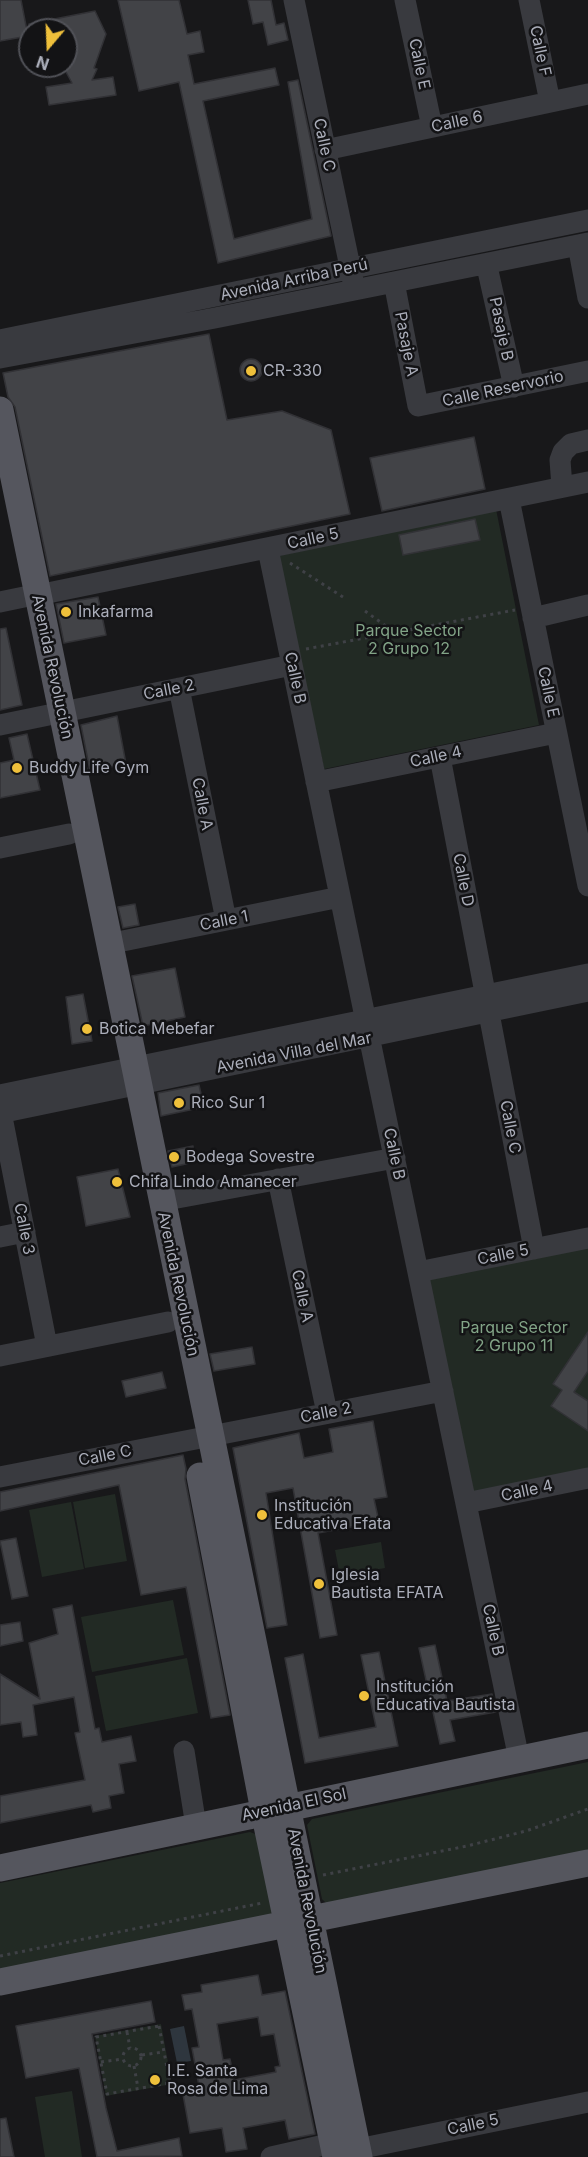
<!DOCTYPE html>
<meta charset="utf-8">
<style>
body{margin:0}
#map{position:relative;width:588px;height:2157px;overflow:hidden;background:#18181a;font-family:Inter,sans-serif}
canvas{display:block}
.north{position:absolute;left:18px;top:18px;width:60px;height:60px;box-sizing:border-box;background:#131315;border:2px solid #505157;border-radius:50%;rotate:199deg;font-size:16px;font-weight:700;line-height:24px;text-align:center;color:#abaeba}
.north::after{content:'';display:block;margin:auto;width:21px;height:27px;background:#efc03b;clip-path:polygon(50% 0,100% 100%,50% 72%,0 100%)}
</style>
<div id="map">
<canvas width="588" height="2157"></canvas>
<div class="north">N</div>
</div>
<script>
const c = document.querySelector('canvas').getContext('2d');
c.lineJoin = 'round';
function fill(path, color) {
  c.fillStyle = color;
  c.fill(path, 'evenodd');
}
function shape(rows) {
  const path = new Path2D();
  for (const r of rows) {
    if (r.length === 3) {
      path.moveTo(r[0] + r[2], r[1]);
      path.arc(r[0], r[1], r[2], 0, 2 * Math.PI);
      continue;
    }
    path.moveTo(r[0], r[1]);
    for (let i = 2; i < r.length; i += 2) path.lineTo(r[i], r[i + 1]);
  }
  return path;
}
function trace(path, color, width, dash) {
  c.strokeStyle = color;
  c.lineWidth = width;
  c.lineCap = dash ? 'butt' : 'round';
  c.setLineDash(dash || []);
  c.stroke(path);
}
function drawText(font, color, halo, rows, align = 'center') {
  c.font = font + ' Inter,sans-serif';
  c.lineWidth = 5;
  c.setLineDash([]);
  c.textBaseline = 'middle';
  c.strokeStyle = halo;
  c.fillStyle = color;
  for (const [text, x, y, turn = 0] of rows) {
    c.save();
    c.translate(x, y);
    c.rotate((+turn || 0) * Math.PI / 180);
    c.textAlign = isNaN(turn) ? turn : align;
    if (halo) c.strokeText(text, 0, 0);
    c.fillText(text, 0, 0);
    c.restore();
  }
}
const green = shape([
 [496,509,539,725,324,769,278,556],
 [588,1243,588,1472,472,1495,425,1278],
 [115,1494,127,1561,85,1568,73,1502],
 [71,1502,84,1569,42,1577,29,1510],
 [381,1542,385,1568,340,1576,335,1550],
 [173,1600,184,1655,92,1672,81,1617],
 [187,1658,198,1713,106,1731,95,1676],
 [588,1762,588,1852,327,1904,322,1899,307,1825,312,1819],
 [250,1832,258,1835,275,1915,0,1973,0,1883],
 [161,2024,172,2084,106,2096,95,2036],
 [72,2091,82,2157,45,2157,35,2097]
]);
const water = shape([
 [184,2026,191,2061,177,2063,170,2029]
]);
const building = shape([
 [0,0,21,0,28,36,0,41,0,0],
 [118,0,179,0,187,34,200,31,204,52,188,55,194,84,275,68,279,85,203,101,234,239,312,219,288,82,298,80,331,236,218,263,179,82,139,91,118,0],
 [248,0,271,0,276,25,284,23,288,40,268,45,263,22,253,24,248,0],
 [95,11,106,34,94,68,97,69,92,80,113,77,116,95,49,105,46,87,72,83,66,72,66,30,30,30,29,24,95,11],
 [209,334,227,420,282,411,331,430,350,514,50,576,15,407,8,397,3,373,209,334],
 [251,370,11],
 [474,437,485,489,382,511,370,458,474,437],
 [475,519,480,540,403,555,399,535,475,519],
 [98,597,106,635,64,643,56,604,98,597],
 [6,628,22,705,0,710,0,629,6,628],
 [117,716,126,764,90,771,81,725,117,716],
 [27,734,40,790,0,798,0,763,14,760,9,738,27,734],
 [135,904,139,925,123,928,118,907,135,904],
 [175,968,185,1017,143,1026,132,976,175,968],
 [83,994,92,1041,72,1044,66,997,83,994],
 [199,1085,204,1107,161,1116,158,1093,199,1085],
 [193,1146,195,1162,172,1167,168,1151,193,1146],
 [118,1169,130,1217,86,1226,77,1177,118,1169],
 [588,1332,588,1371,574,1392,588,1401,588,1431,551,1406,562,1390,553,1384,588,1332],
 [252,1347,255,1364,214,1371,210,1354,252,1347],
 [162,1372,166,1388,126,1397,122,1381,162,1372],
 [373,1421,387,1497,374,1499,379,1522,318,1533,337,1635,320,1638,293,1488,266,1493,287,1625,267,1628,233,1448,299,1433,304,1458,333,1452,329,1429,373,1421],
 [183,1455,186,1469,185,1479,230,1715,211,1718,186,1587,141,1595,119,1485,0,1511,0,1492,183,1455],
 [16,1538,28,1596,12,1599,0,1541,16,1538],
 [72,1605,95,1729,99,1728,102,1742,131,1736,136,1761,119,1764,124,1793,109,1796,111,1808,93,1812,91,1805,0,1823,0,1796,85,1780,75,1733,80,1732,74,1697,33,1705,37,1735,23,1737,21,1722,0,1725,0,1674,40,1699,29,1643,58,1634,53,1609,72,1605],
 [20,1622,23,1641,0,1646,0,1625,20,1622],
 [435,1645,447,1701,492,1694,496,1712,450,1720,455,1741,440,1744,419,1648,435,1645],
 [379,1652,398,1746,305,1763,285,1658,303,1654,319,1738,376,1727,361,1655,379,1652],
 [258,1975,262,1995,285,1991,315,2134,289,2139,285,2120,243,2128,247,2149,226,2152,222,2128,190,2133,182,2089,199,2086,192,2048,199,2047,192,2009,185,2010,182,1995,202,1992,201,1985,258,1975],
 [258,2017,261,2036,274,2034,280,2066,275,2067,276,2072,234,2080,230,2059,223,2060,217,2024,258,2017],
 [151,2001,155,2022,92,2034,106,2108,117,2151,179,2138,182,2156,97,2157,79,2068,26,2078,16,2026,151,2001],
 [6,2118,14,2157,0,2157,0,2119,6,2118]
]);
const path = shape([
 [290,563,346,599],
 [365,611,394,632],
 [306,649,515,610],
 [323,1875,467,1846,526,1831,588,1809],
 [0,1956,262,1903],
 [159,2026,170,2083,107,2094,96,2037,159,2026],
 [127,2032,130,2048],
 [132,2057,9],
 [142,2055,163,2052],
 [101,2062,123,2059],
 [134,2066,138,2088]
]);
const minor = shape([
 [294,0,353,281],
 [405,0,432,127],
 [529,0,550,102],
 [325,150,588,94],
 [578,245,588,298],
 [488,271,514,387],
 [394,282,418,406,588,371],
 [0,340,588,220],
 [0,358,215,318,588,243],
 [562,487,560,460,563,452,571,444,588,440],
 [509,499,588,886],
 [268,549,519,1759],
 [38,595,588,482],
 [0,602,24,597],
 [533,618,588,605],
 [179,688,226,920],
 [0,725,292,665],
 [440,757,534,1249],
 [316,782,556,733],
 [0,848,69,834],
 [108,944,340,897],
 [0,1095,588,974],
 [1,1112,47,1346],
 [0,1113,588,991],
 [278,1179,327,1413],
 [161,1201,395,1158],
 [0,1237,25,1232],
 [418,1272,588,1238],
 [0,1356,168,1322],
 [0,1477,443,1391],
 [466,1503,588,1478],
 [184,1751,196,1826],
 [358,2149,588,2102],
 [271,2157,333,2143]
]);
const major = shape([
 [0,410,359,2157],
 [200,1476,264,1811,336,2157],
 [0,1868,588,1745],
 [0,1982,588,1863]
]);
const markers = [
 [251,371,6,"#efc03b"],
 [66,612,6,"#efc03b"],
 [17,768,6,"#efc03b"],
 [87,1029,6,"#efc03b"],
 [179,1103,6,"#efc03b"],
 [174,1157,6,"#efc03b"],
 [117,1182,6,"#efc03b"],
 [262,1515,6,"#efc03b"],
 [319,1584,6,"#efc03b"],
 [364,1696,6,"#efc03b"],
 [155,2080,6,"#efc03b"]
];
const streetNames = [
 ["Calle F",540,51,78],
 ["Calle E",419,64,78],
 ["Calle 6",457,122,-12],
 ["Calle C",324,145,78],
 ["Avenida Arriba Perú",294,280,-12],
 ["Pasaje B",501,329,78],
 ["Pasaje A",406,344,79],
 ["Calle Reservorio",503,389,-12],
 ["Calle 5",313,539,-12],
 ["Avenida Revolución",52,667,78],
 ["Calle B",295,678,78],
 ["Calle 2",169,690,-11],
 ["Calle E",548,692,78],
 ["Calle 4",436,757,-12],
 ["Calle A",202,804,79],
 ["Calle D",463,880,79],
 ["Calle 1",224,921,-11],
 ["Avenida Villa del Mar",294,1053,-11],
 ["Calle C",510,1127,79],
 ["Calle B",394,1154,78],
 ["Calle 3",24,1229,79],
 ["Calle 5",503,1255,-11],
 ["Avenida Revolución",178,1284,78],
 ["Calle A",302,1296,78],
 ["Calle 2",326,1413,-11],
 ["Calle C",105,1456,-11],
 ["Calle 4",527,1491,-12],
 ["Calle B",493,1630,78],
 ["Avenida El Sol",294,1805,-12],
 ["Avenida Revolución",307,1901,79],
 ["Calle 5",473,2125,-12]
];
const poiNames = [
 ["CR-330",263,371],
 ["Inkafarma",78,612],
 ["Buddy Life Gym",29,768],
 ["Botica Mebefar",99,1029],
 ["Rico Sur 1",191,1103],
 ["Bodega Sovestre",186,1157],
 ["Chifa Lindo Amanecer",129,1182],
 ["Institución",274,1506],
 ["Educativa Efata",274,1524],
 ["Iglesia",331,1575],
 ["Bautista EFATA",331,1593],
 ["Institución",376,1687],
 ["Educativa Bautista",376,1705],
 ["I.E. Santa",167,2071],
 ["Rosa de Lima",167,2089]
];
const parkNames = [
 ["Parque Sector",409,631],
 ["2 Grupo 12",409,649],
 ["Parque Sector",514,1328],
 ["2 Grupo 11",514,1346]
];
fill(green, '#222a24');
fill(water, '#2e363e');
fill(building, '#424347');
trace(building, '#323236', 1.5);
trace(path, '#3f4146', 3, [3, 4.5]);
trace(minor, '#393a3f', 21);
trace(major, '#55565e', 27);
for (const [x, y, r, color] of markers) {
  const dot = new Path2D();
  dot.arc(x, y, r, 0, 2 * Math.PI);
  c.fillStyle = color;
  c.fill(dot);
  trace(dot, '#131315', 2);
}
drawText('16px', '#abaeba', '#131315', streetNames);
drawText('16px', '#abaeba', '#131315', poiNames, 'left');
drawText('16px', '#82a487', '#131315', parkNames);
</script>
